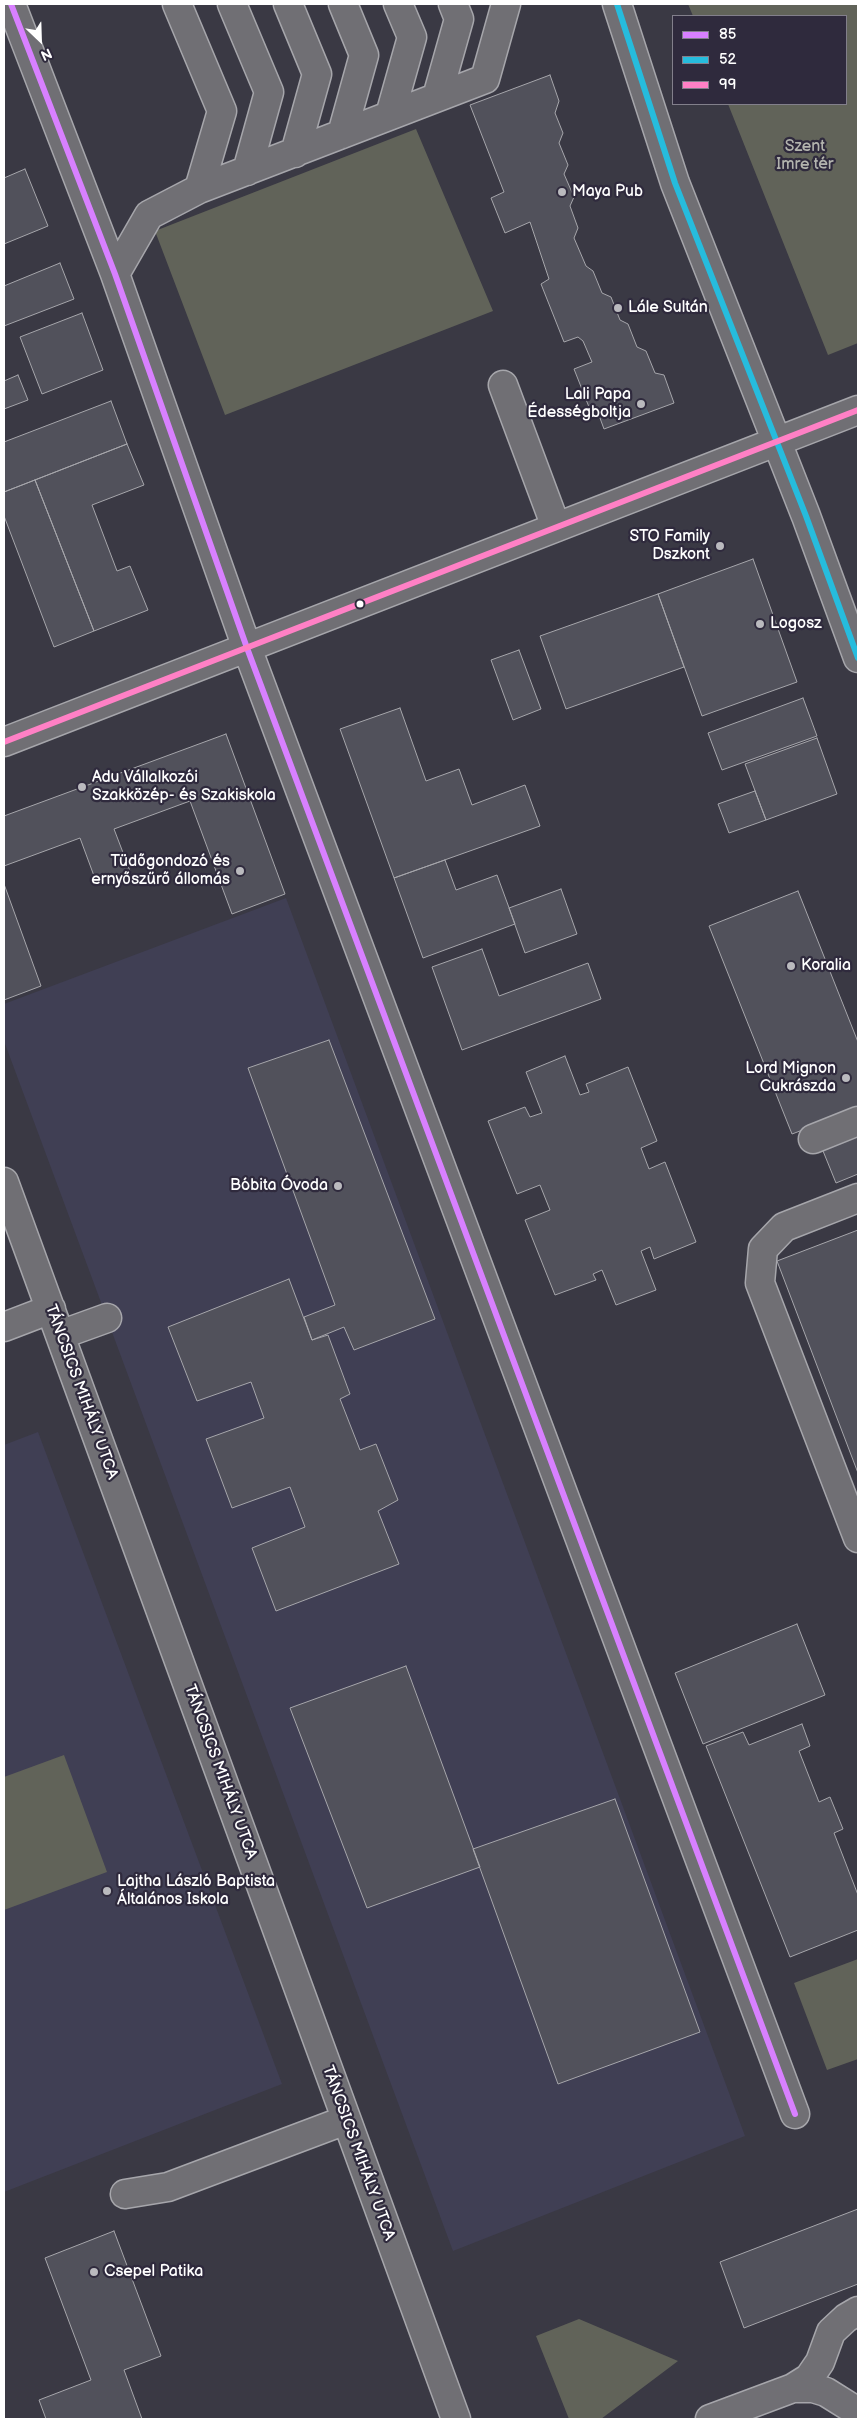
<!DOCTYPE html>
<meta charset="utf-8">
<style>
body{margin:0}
#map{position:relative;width:862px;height:2423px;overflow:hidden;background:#3a3944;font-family:"Balsamiq Sans",sans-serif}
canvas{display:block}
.frame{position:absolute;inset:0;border:5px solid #fff;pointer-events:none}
.legend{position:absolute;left:672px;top:15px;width:175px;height:90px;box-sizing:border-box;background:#2f2a3d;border:1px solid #827f8b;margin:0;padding:6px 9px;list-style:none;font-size:15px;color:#fff}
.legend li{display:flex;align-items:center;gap:10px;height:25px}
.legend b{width:25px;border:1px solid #827f8b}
.north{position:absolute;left:15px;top:15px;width:50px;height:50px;-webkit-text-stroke:4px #2f2a3d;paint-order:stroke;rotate:156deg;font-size:14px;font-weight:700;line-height:20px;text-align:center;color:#fff}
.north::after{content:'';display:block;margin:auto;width:18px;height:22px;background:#fff;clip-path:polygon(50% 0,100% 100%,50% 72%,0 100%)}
</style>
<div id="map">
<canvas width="862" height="2423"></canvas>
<div class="frame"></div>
<ul class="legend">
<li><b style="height:6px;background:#d880ff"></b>85</li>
<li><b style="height:6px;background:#26bcdd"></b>52</li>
<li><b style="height:6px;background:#ff80c5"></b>99</li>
</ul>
<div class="north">N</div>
</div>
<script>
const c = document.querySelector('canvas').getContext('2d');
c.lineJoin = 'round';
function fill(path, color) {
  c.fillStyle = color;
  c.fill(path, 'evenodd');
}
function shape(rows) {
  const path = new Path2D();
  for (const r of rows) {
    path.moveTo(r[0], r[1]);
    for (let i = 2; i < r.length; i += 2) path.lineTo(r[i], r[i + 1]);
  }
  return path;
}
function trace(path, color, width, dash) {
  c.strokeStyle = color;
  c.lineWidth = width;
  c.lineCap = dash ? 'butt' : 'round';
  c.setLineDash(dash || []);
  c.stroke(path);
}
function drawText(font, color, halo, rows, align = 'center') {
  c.font = font + ' "Balsamiq Sans",sans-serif';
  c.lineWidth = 4.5;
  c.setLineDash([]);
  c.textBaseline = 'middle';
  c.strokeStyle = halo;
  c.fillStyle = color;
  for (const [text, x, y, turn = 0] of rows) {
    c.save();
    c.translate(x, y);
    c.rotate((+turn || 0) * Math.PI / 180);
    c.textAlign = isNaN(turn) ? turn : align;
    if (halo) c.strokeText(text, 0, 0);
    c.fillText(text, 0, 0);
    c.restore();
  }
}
const built = shape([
 [286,898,745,2136,453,2251,4,1041,4,1004],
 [38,1432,282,2084,4,2192,4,1445]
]);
const green = shape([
 [688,4,858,4,858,343,828,355,728,104,846,104,846,16,693,16],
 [416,129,493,311,225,415,155,231],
 [64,1755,107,1872,4,1910,4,1777],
 [858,1959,858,2059,827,2070,794,1983],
 [579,2319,678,2361,601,2419,569,2419,536,2336]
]);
const building = shape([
 [550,75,559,101,555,113,563,133,559,143,568,165,564,174,574,197,570,206,578,228,574,238,586,266,593,271,602,293,611,297,620,320,628,324,637,347,646,351,655,373,664,375,674,403,604,429,597,410,589,407,574,369,592,362,583,341,578,337,564,342,541,284,549,279,530,222,505,233,491,198,504,192,470,105,550,75],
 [25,169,48,226,4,244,4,178,25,169],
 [60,263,74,299,4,326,4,286,60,263],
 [82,313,103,370,42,394,20,337,82,313],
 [18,375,28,400,4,409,4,381,18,375],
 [111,401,127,444,4,492,4,442,111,401],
 [127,444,144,485,92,505,117,571,130,566,148,610,94,631,35,480,127,444],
 [35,480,94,631,54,647,4,516,4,492,35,480],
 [753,559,797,682,702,716,658,594,753,559],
 [658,594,684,667,566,709,540,636,658,594],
 [519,650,541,709,513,720,491,660,519,650],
 [803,698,817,736,722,770,708,733,803,698],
 [400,708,426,781,459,769,472,805,525,785,540,826,394,878,340,729,400,708],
 [226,734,285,894,232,914,190,801,114,829,130,871,97,884,80,838,4,866,4,816,226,734],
 [817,738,837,794,766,820,745,764,817,738],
 [755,791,766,820,729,833,718,804,755,791],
 [445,860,456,890,497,875,515,924,423,958,394,878,445,860],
 [4,884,41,986,4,1000,4,884],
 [561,889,577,934,525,953,509,908,561,889],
 [798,891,858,1042,858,1109,792,1134,709,926,798,891],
 [482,949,499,996,588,963,601,999,462,1050,432,967,482,949],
 [329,1040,435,1319,354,1350,344,1327,312,1340,304,1317,335,1305,248,1068,329,1040],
 [565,1056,580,1095,589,1092,586,1084,628,1067,657,1141,641,1148,649,1169,665,1162,696,1242,654,1259,650,1247,641,1251,656,1290,616,1305,602,1270,593,1274,596,1280,555,1295,525,1220,550,1210,540,1185,517,1194,488,1121,525,1107,530,1117,542,1113,526,1072,565,1056],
 [858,1131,858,1174,836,1183,821,1146,858,1131],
 [858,1230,858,1473,777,1261,858,1230],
 [289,1279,312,1340,328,1335,350,1394,340,1399,360,1450,376,1444,398,1500,378,1511,399,1564,276,1611,252,1548,305,1527,290,1487,232,1508,206,1439,264,1418,251,1382,197,1401,168,1327,289,1279],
 [797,1624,825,1695,703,1744,675,1673,797,1624],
 [406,1666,480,1867,367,1908,290,1708,406,1666],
 [802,1724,810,1746,799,1751,819,1802,830,1797,843,1829,834,1833,858,1895,858,1930,790,1957,706,1746,743,1732,749,1745,802,1724],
 [615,1799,700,2032,558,2084,473,1849,615,1799],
 [858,2209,858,2284,744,2328,720,2262,858,2209],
 [114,2231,161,2356,124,2370,142,2419,46,2419,39,2400,91,2380,45,2258,114,2231]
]);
const minor = shape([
 [11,4,115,274,247,648,795,2114],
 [177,4,222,111,199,189],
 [232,4,269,92,247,171],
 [288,4,317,74,295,153],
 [617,4,675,183,806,516,858,658],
 [437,97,459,19,453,4],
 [390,115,412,37,398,4],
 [342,134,364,55,343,4],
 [115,274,149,215,199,189,485,79,506,4],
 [503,385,556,527],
 [4,742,858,410],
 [813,1139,858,1121],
 [4,1182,456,2419],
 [858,1198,784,1227,763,1249,760,1283,858,1538],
 [4,1327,51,1309],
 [60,1335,107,1318],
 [125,2194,168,2187,346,2120],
 [793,2388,813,2388,826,2392,858,2412],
 [710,2419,793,2388,809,2378,820,2362,831,2332,846,2318,858,2311]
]);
const bus1 = shape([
 [11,4,115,274,247,648,795,2114]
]);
const bus2 = shape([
 [617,4,675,183,806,516,858,658]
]);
const bus3 = shape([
 [4,742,858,410]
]);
const markers = [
 [562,192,5,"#bababe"],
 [618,308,5,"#bababe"],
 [641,404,5,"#bababe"],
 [720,546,5,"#bababe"],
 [360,604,4.5,"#fff"],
 [760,624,5,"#bababe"],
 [82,787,5,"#bababe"],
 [240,871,5,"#bababe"],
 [791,966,5,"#bababe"],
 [846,1078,5,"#bababe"],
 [338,1186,5,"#bababe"],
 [107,1891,5,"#bababe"],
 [94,2272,5,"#bababe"]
];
const parkNames = [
 ["Szent",805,147],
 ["Imre tér",805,165]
];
const poiNames = [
 ["Maya Pub",572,192],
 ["Lále Sultán",628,308],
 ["Lali Papa",631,395,"right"],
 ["Édességboltja",631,413,"right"],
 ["STO Family",710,537,"right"],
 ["Dszkont",710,555,"right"],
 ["Logosz",770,624],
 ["Adu Vállalkozói",92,778],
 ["Szakközép- és Szakiskola",92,796],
 ["Tüdőgondozó és",230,862,"right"],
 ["ernyőszűrő állomás",230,880,"right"],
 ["Koralia",801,966],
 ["Lord Mignon",836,1069,"right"],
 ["Cukrászda",836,1087,"right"],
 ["Bóbita Óvoda",328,1186,"right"],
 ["Lajtha László Baptista",117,1882],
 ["Általános Iskola",117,1900],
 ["Csepel Patika",104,2272]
];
const streetNames = [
 ["TÁNCSICS MIHÁLY UTCA",81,1392,70],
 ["TÁNCSICS MIHÁLY UTCA",220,1772,70],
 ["TÁNCSICS MIHÁLY UTCA",358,2153,70]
];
fill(built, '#403f54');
fill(green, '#616359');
fill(building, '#51515b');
trace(building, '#a6a6ab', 1);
trace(minor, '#a6a6ab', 31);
trace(minor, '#706f74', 28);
trace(bus1, '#d880ff', 6);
trace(bus2, '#26bcdd', 6);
trace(bus3, '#ff80c5', 6);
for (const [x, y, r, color] of markers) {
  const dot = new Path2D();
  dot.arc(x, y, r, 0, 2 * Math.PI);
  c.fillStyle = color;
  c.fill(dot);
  trace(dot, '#2f2a3d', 2);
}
drawText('16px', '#b3b4ae', '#2f2a3d', parkNames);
drawText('16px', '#fff', '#2f2a3d', poiNames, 'left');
drawText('16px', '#fff', '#2f2a3d', streetNames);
</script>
